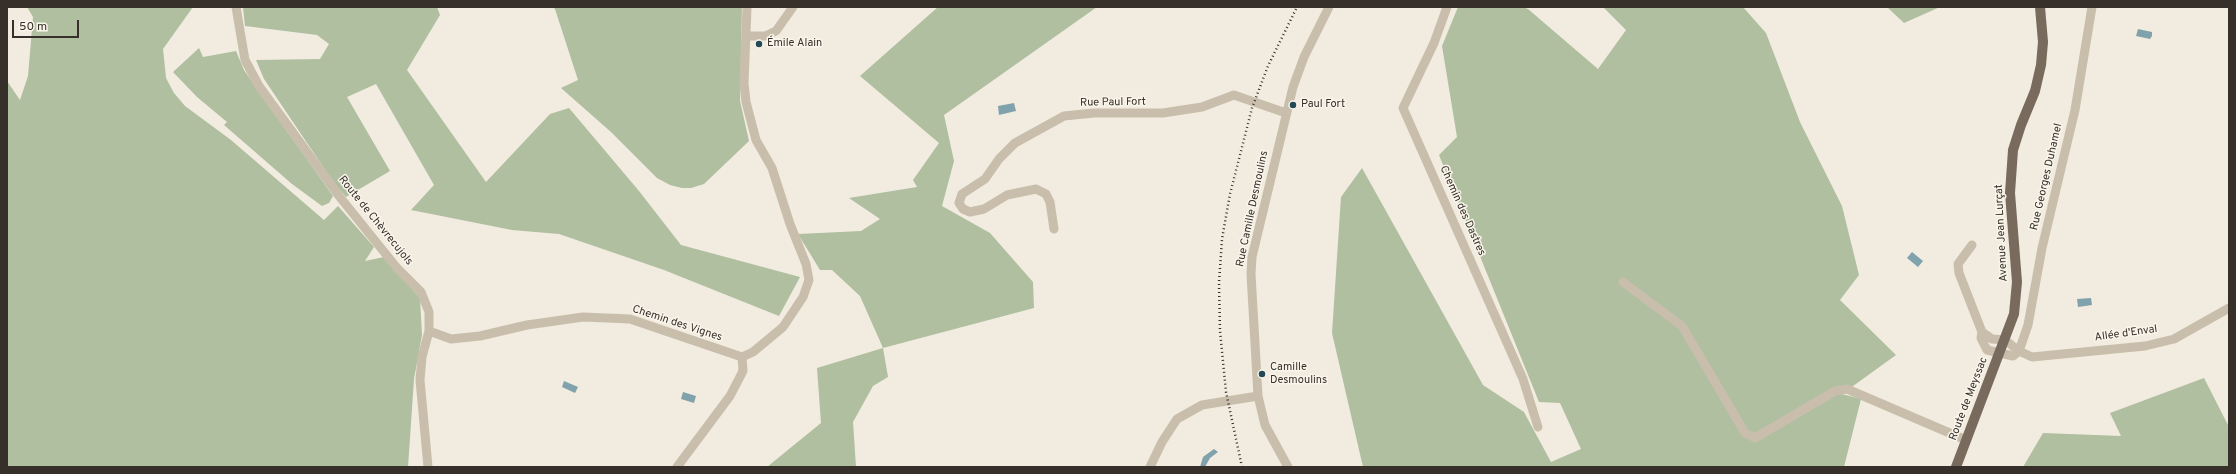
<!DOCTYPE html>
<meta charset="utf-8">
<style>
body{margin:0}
#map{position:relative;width:2236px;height:474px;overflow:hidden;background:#f1ecdf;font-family:Overpass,sans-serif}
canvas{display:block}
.frame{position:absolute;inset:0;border:8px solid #37302a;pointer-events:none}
.scale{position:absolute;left:12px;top:20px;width:67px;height:18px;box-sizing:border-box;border:2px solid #37302a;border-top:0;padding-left:5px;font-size:12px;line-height:14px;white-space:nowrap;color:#37302a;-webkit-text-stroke:3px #f9f5eb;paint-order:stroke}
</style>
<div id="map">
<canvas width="2236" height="474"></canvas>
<div class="frame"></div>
<div class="scale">50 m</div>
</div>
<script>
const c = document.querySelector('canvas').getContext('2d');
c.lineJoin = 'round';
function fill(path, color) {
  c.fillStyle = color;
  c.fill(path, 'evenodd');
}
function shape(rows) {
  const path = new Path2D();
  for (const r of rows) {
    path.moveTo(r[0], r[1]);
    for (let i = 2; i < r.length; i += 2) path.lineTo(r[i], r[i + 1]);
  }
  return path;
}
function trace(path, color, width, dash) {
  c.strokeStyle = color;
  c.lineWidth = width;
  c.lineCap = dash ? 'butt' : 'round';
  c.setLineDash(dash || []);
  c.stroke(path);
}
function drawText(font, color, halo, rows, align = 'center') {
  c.font = font + ' Overpass,sans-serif';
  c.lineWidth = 3;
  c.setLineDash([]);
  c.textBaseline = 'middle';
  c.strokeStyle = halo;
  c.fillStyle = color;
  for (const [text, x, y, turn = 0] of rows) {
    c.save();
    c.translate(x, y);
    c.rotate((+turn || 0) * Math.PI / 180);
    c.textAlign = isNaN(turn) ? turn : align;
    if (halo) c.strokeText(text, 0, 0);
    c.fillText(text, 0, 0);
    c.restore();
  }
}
const green = shape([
 [27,7,193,7,163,49,166,78,174,93,185,106,231,140,324,220,338,206,374,247,365,261,384,257,420,298,422,335,414,379,408,467,7,467,7,81,20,100,28,76,33,17],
 [243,7,437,7,440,15,407,70,486,182,550,114,569,108,639,191,681,245,800,277,779,316,664,270,559,234,512,230,411,210,434,185,376,84,347,97,390,171,346,197,334,183,264,79,256,60,320,59,329,44,317,35,245,26],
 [552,7,742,7,740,101,749,141,704,184,691,188,682,188,670,185,657,178,611,132,561,88,578,80,555,9],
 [938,7,1097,7,944,115,954,161,942,206,990,233,1033,282,1034,308,883,348,888,377,873,386,853,422,856,467,767,467,821,423,817,368,883,348,860,296,832,270,820,270,798,234,861,231,880,219,849,198,917,187,913,180,939,143,860,76],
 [1458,7,1523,7,1528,9,1598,69,1626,30,1603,7,1743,7,1766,33,1800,122,1842,206,1859,275,1840,300,1896,355,1842,394,1861,399,1844,467,1363,467,1332,333,1341,197,1362,168,1483,385,1524,412,1551,462,1581,449,1560,403,1539,402,1439,155,1457,137,1442,46],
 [1887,7,1940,7,1904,23],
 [199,48,203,57,236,51,244,70,257,89,333,196,329,203,322,206,292,184,224,125,227,122,197,97,173,72],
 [2204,378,2229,427,2229,467,2023,467,2043,433,2121,436,2110,413]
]);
const water = shape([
 [2138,29,2152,32,2152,36,2150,39,2136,36],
 [1014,103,1016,111,999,115,998,106],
 [1912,252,1923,261,1918,267,1907,258],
 [2091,298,2092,305,2078,307,2077,299],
 [564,381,578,387,575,393,562,387],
 [683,392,696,396,694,403,681,399],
 [1214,449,1218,452,1210,458,1205,467,1200,467,1203,457]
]);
const minor = shape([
 [236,7,245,60,259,86,339,196,397,268,421,292,429,312,429,331,422,357,420,380,428,467],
 [1447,7,1434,43,1403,108,1523,379,1538,427],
 [747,36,765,36,776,31,793,7],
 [1054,229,1050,202,1046,194,1036,189,1007,195,984,209,970,212,963,209,959,203,962,194,985,179,999,159,1015,143,1064,116,1094,113,1163,113,1202,107,1234,95,1286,113],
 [1972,245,1958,264,1959,273,1982,332,1981,338,1987,350,2013,356,2019,351,2028,325,2042,248,2075,110,2092,7],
 [1623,282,1682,326,1745,433,1755,438,1835,391,1847,389,1966,440],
 [429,331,451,339,480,336,527,325,583,317,630,319,742,357],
 [1982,332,1992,339,2005,340,2019,351,2032,357,2145,346,2174,339,2229,308],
 [742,357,753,352,783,327,803,297,809,280,806,264,790,224,772,168,756,140,746,102,744,83,747,7],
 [677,467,730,396,743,371,742,357],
 [1150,467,1162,442,1177,419,1202,405,1258,396],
 [1288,467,1265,425,1258,396,1251,274,1252,257,1293,87,1304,57,1329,7]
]);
const major = shape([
 [1956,467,2014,314,2017,282,2010,193,2013,150,2021,125,2035,91,2041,65,2043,42,2040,7]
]);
const rail = shape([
 [1242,467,1226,392,1220,331,1219,283,1222,239,1230,194,1252,108,1268,66,1297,7]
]);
const markers = [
 [759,44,4,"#234956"],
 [1293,105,4,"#234956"],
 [1262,374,4,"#234956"]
];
const poiNames = [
 ["Émile Alain",767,44],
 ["Paul Fort",1301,105],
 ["Camille",1270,368],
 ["Desmoulins",1270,381]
];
const streetNames = [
 ["Rue Paul Fort",1113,103,-1],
 ["Rue Georges Duhamel",2047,177,-77],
 ["Rue Camille Desmoulins",1253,209,-78],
 ["Chemin des Dastres",1462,211,66],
 ["Route de Chèvrecujols",375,221,51],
 ["Avenue Jean Lurçat",2002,233,-93],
 ["Chemin des Vignes",677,324,18],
 ["Allée d'Enval",2126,334,-8],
 ["Route de Meyssac",1969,399,-69]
];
fill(green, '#afbfa0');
fill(water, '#80a2ac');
trace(minor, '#c9beac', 9);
trace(major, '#786a5c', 10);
trace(rail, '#37302a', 2.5, [1, 3]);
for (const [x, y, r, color] of markers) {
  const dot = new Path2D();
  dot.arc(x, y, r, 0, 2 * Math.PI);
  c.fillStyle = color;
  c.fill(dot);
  trace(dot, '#f9f5eb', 1.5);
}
drawText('11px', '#37302a', '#f9f5eb', poiNames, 'left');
drawText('11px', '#37302a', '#f9f5eb', streetNames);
</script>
